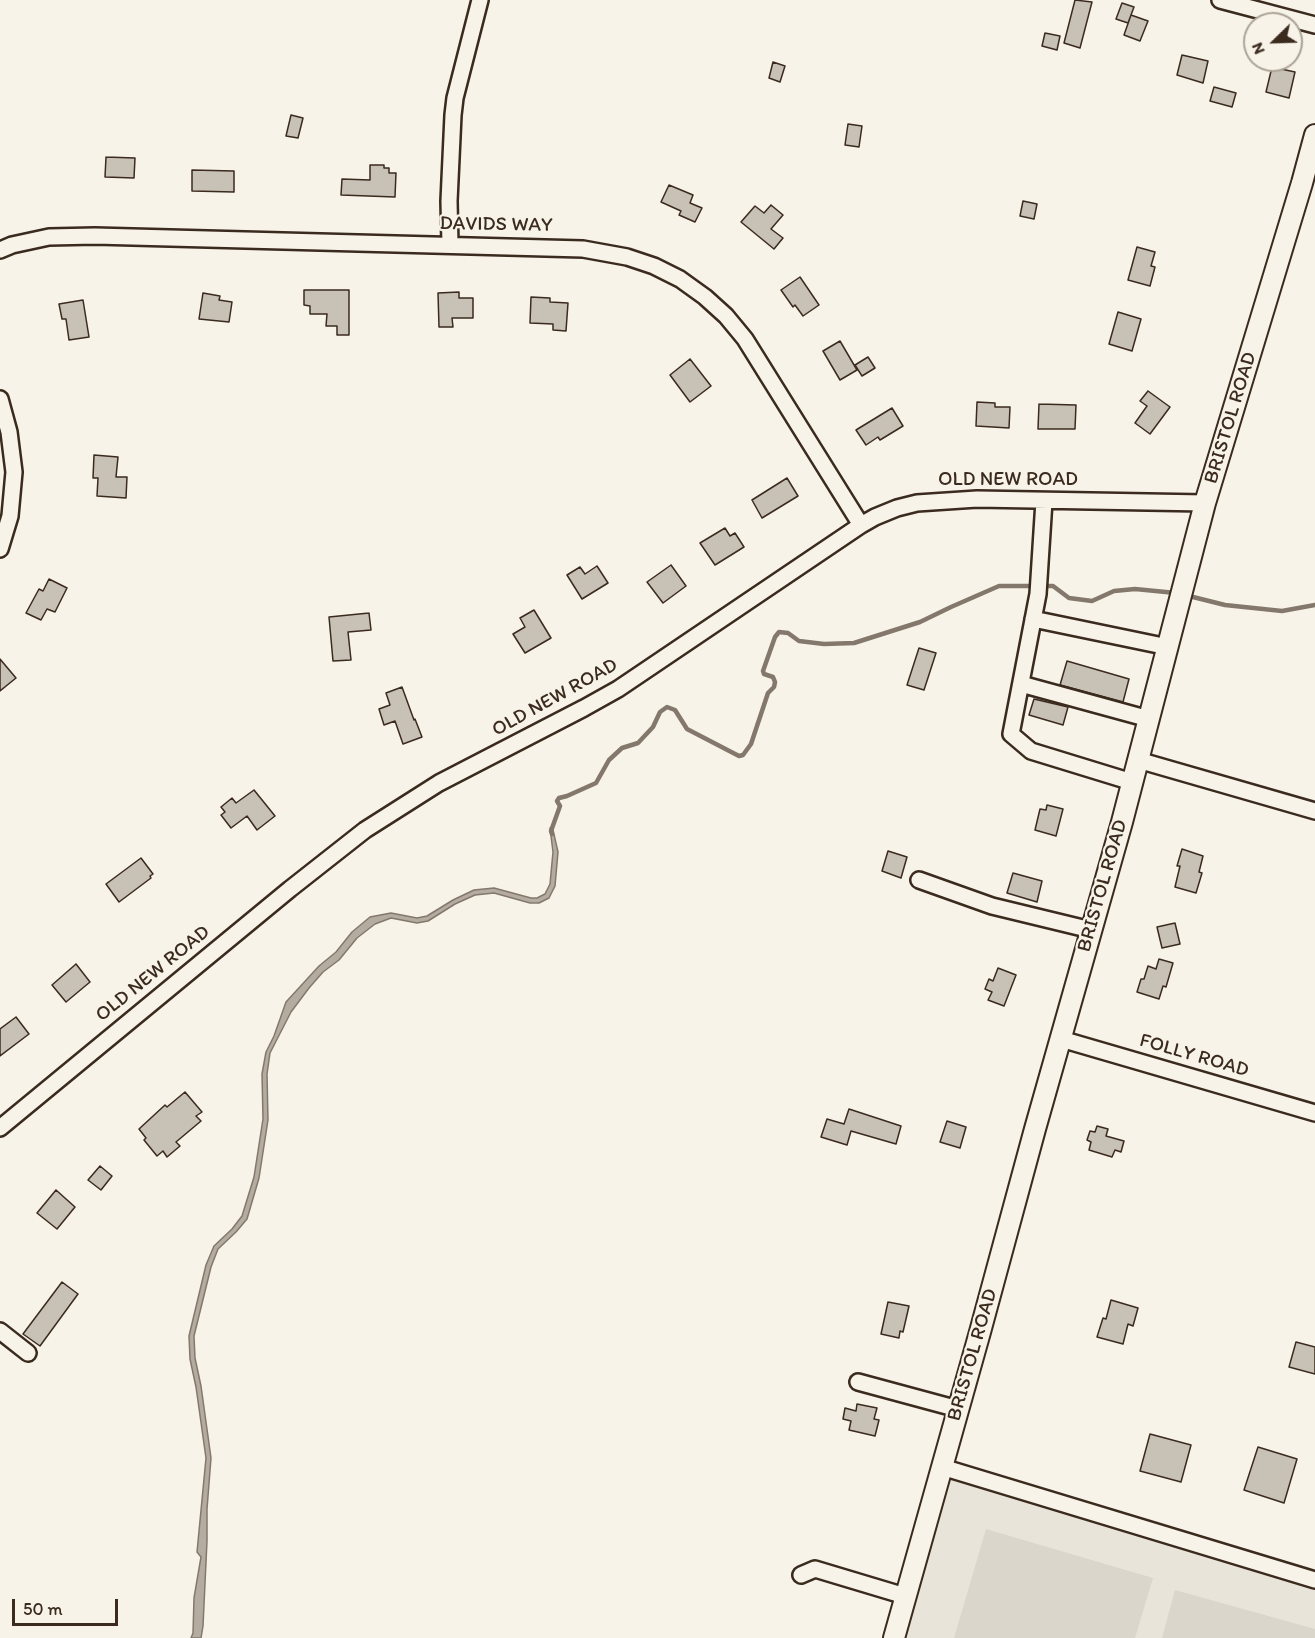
<!DOCTYPE html>
<style>
body{margin:0}
#map{position:relative;width:1315px;height:1638px;overflow:hidden;background:#f7f3e8;font-family:Itim,sans-serif}
canvas{display:block}
.north{position:absolute;left:1243px;top:12px;width:60px;height:60px;box-sizing:border-box;background:#f7f3e8;border:2px solid #aca397;border-radius:50%;rotate:247deg;font-size:16px;font-weight:700;line-height:24px;text-align:center;color:#3b2a1e}
.north::after{content:'';display:block;margin:auto;width:21px;height:27px;background:#3b2a1e;clip-path:polygon(50% 0,100% 100%,50% 72%,0 100%)}
.scale{position:absolute;left:12px;top:1599px;width:106px;height:27px;box-sizing:border-box;border:3px solid #3b2a1e;border-top:0;padding-left:8px;font-size:18px;line-height:21px;white-space:nowrap;color:#3b2a1e;-webkit-text-stroke:4px #f7f3e8;paint-order:stroke}
</style>
<div id="map">
<canvas width="1315" height="1638"></canvas>
<div class="north">N</div>
<div class="scale">50 m</div>
</div>
<script>
const c = document.querySelector('canvas').getContext('2d');
c.lineJoin = 'round';
function fill(path, color) {
  c.fillStyle = color;
  c.fill(path, 'evenodd');
}
function shape(rows) {
  const path = new Path2D();
  for (const r of rows) {
    path.moveTo(r[0], r[1]);
    for (let i = 2; i < r.length; i += 2) path.lineTo(r[i], r[i + 1]);
  }
  return path;
}
function trace(path, color, width, dash) {
  c.strokeStyle = color;
  c.lineWidth = width;
  c.lineCap = dash ? 'butt' : 'round';
  c.setLineDash(dash || []);
  c.stroke(path);
}
function drawText(font, color, halo, rows, align = 'center') {
  c.font = font + ' Itim,sans-serif';
  c.lineWidth = 4.5;
  c.setLineDash([]);
  c.textBaseline = 'middle';
  c.strokeStyle = halo;
  c.fillStyle = color;
  for (const [text, x, y, turn = 0] of rows) {
    c.save();
    c.translate(x, y);
    c.rotate((+turn || 0) * Math.PI / 180);
    c.textAlign = isNaN(turn) ? turn : align;
    if (halo) c.strokeText(text, 0, 0);
    c.fillText(text, 0, 0);
    c.restore();
  }
}
const built = shape([
 [942,1467,1315,1577,1315,1638,894,1638]
]);
const green = shape([
 [986,1529,1153,1578,1135,1638,954,1638],
 [1175,1590,1315,1629,1315,1638,1162,1638]
]);
const water = shape([
 [550,828,552,828,553,830,558,852,555,886,549,898,539,903,530,903,494,893,475,895,455,904,428,921,417,923,391,918,375,924,357,938,339,960,323,972,309,988,291,1012,270,1053,267,1074,268,1120,259,1178,247,1219,236,1232,218,1249,211,1267,194,1336,195,1358,201,1386,211,1458,207,1509,207,1541,203,1626,201,1638,191,1638,193,1633,194,1598,201,1557,197,1552,206,1458,196,1387,190,1359,189,1336,206,1265,214,1246,232,1229,242,1216,254,1177,263,1119,262,1074,266,1052,274,1036,286,1002,319,966,336,952,352,932,370,917,391,913,417,918,427,916,453,900,474,890,494,888,531,898,537,898,545,894,550,884,553,852,550,828]
]);
const stream = shape([
 [1185,595,1225,605,1282,611,1315,605],
 [552,834,551,831,560,806,557,801,559,798,567,796,596,783,609,760,622,748,638,743,653,727,660,712,667,707,675,710,687,729,739,756,743,755,751,744,768,693,774,687,775,682,773,677,764,674,763,671,775,637,779,632,788,633,799,641,824,644,854,643,920,622,951,607,999,586,1053,586,1069,598,1092,601,1114,591,1135,589,1176,593]
]);
const building = shape([
 [1075,0,1092,2,1080,48,1064,43,1075,0],
 [1122,3,1134,7,1128,23,1116,19,1122,3],
 [1131,15,1148,21,1140,41,1124,35,1131,15],
 [1045,33,1060,36,1057,50,1042,46,1045,33],
 [1182,55,1208,61,1203,83,1177,75,1182,55],
 [773,62,785,66,780,82,769,78,773,62],
 [1272,67,1295,72,1289,98,1266,92,1272,67],
 [1214,87,1236,93,1232,107,1210,101,1214,87],
 [291,115,303,118,298,138,286,136,291,115],
 [848,124,862,126,859,147,845,145,848,124],
 [106,157,135,158,134,178,105,177,106,157],
 [370,165,384,165,384,168,389,168,389,173,396,173,395,197,341,195,342,179,370,180,370,165],
 [192,170,234,171,234,192,192,191,192,170],
 [669,185,693,195,690,203,702,208,695,222,679,215,681,211,661,202,669,185],
 [1023,201,1037,204,1034,219,1020,216,1023,201],
 [771,205,783,215,771,229,783,238,774,249,741,222,755,206,764,213,771,205],
 [1137,247,1155,252,1151,266,1155,267,1150,286,1128,280,1137,247],
 [800,277,819,305,803,316,795,305,793,307,781,290,800,277],
 [304,290,349,290,349,335,337,335,337,326,326,326,327,314,310,314,310,306,304,305,304,290],
 [459,292,459,298,473,298,473,318,452,318,453,327,439,327,438,293,459,292],
 [203,293,220,296,219,300,232,302,229,322,199,319,203,293],
 [531,297,550,298,550,302,568,303,566,331,553,330,553,324,530,323,531,297],
 [83,300,89,337,69,340,66,319,62,319,59,304,83,300],
 [1118,312,1141,319,1132,351,1109,344,1118,312],
 [840,341,857,370,840,380,823,351,840,341],
 [868,357,875,368,862,376,855,365,868,357],
 [690,359,711,386,690,402,670,375,690,359],
 [1148,391,1170,407,1150,434,1135,423,1147,406,1140,401,1148,391],
 [977,402,995,403,995,407,1010,407,1009,428,976,426,977,402],
 [1039,404,1076,405,1075,429,1038,429,1039,404],
 [892,408,903,426,880,440,878,437,866,445,856,430,892,408],
 [94,455,118,457,116,477,127,477,126,498,97,496,98,478,93,478,94,455],
 [787,478,798,496,762,518,752,500,787,478],
 [725,528,730,536,735,533,744,547,715,565,700,543,725,528],
 [671,565,686,586,663,603,647,582,671,565],
 [597,566,608,583,582,599,567,575,580,567,585,574,597,566],
 [49,579,67,588,55,612,47,609,41,620,26,613,39,589,43,591,49,579],
 [534,610,551,638,525,653,513,634,525,627,520,618,534,610],
 [369,613,371,630,348,632,351,660,333,661,329,617,369,613],
 [919,648,936,653,924,690,907,685,919,648],
 [0,659,16,678,0,691,0,659],
 [1067,661,1129,679,1123,702,1060,685,1067,661],
 [402,687,414,720,415,719,422,737,403,744,395,721,384,725,379,709,390,705,386,693,402,687],
 [1034,699,1068,707,1063,725,1029,715,1034,699],
 [254,790,275,816,257,830,247,816,231,828,221,815,225,812,221,807,232,798,236,803,254,790],
 [1047,805,1063,809,1056,836,1035,830,1040,809,1046,810,1047,805],
 [1182,849,1203,856,1199,872,1202,873,1196,893,1175,887,1180,866,1177,866,1182,849],
 [888,851,907,857,901,878,882,871,888,851],
 [141,858,153,874,150,876,151,878,119,902,106,884,141,858],
 [1013,873,1042,881,1037,902,1007,893,1013,873],
 [1175,923,1180,944,1162,948,1157,927,1175,923],
 [1159,959,1173,963,1166,987,1163,986,1159,999,1137,992,1141,979,1144,979,1148,966,1156,969,1159,959],
 [76,964,90,982,66,1002,52,985,76,964],
 [998,968,1016,975,1004,1006,988,1000,992,992,985,989,989,979,993,981,998,968],
 [16,1017,29,1034,0,1056,0,1029,16,1017],
 [185,1092,202,1112,196,1116,201,1121,176,1142,180,1146,167,1157,163,1151,157,1156,144,1140,146,1138,139,1129,165,1105,167,1107,185,1092],
 [849,1109,901,1126,896,1144,851,1131,847,1145,821,1137,827,1119,844,1124,849,1109],
 [947,1121,966,1127,960,1148,940,1142,947,1121],
 [1097,1126,1108,1129,1106,1136,1124,1141,1121,1152,1115,1150,1112,1157,1089,1150,1091,1142,1087,1140,1090,1131,1095,1132,1097,1126],
 [100,1166,112,1176,101,1190,88,1180,100,1166],
 [56,1190,75,1207,57,1229,37,1213,56,1190],
 [62,1282,78,1294,40,1346,23,1334,62,1282],
 [1111,1300,1138,1308,1133,1326,1128,1324,1123,1344,1097,1337,1103,1318,1106,1319,1111,1300],
 [888,1302,909,1306,903,1332,900,1331,899,1338,881,1334,888,1302],
 [1296,1342,1315,1347,1315,1374,1289,1367,1296,1342],
 [857,1404,877,1408,874,1419,879,1420,875,1436,849,1430,851,1421,843,1419,845,1408,856,1411,857,1404],
 [1150,1434,1191,1445,1181,1482,1140,1471,1150,1434],
 [1258,1447,1297,1459,1284,1503,1244,1490,1258,1447]
]);
const minor = shape([
 [1220,0,1315,25],
 [450,245,449,201,453,115,455,98,480,0],
 [0,250,12,245,49,237,95,236,583,249,627,257,654,266,680,279,705,297,726,316,745,339,861,525],
 [0,399,9,432,14,472,10,516,0,549],
 [1044,501,1038,594,1011,734,1031,751,1132,782],
 [1033,619,1168,647],
 [1021,684,1149,719],
 [1138,760,1315,811],
 [919,880,992,906,1091,930],
 [1061,1039,1315,1113],
 [0,1128,290,889,365,830,439,783,584,708,618,689,861,525,875,517,897,508,917,503,977,499,1205,503],
 [0,1331,28,1353],
 [858,1382,958,1409],
 [942,1467,1315,1580],
 [801,1575,815,1569,905,1596]
]);
const major = shape([
 [894,1638,980,1332,1035,1129,1122,822,1205,503,1302,183,1315,135]
]);
const streetNames = [
 ["DAVIDS WAY",496,225,1],
 ["BRISTOL ROAD",1231,418,-73],
 ["OLD NEW ROAD",1008,480],
 ["OLD NEW ROAD",555,698,-29],
 ["BRISTOL ROAD",1103,886,-74],
 ["OLD NEW ROAD",153,974,-39],
 ["FOLLY ROAD",1194,1056,16],
 ["BRISTOL ROAD",973,1355,-74]
];
fill(built, '#e9e4d9');
fill(green, '#dbd6cb');
fill(water, '#b4aca0');
trace(water, '#84786c', 1.5);
trace(stream, '#84786c', 4.5);
fill(building, '#c8c1b6');
trace(building, '#3b2a1e', 1.5);
trace(minor, '#3b2a1e', 20);
trace(major, '#3b2a1e', 24);
trace(minor, '#f7f3e8', 15);
trace(major, '#f7f3e8', 20);
drawText('20px', '#3b2a1e', '#f7f3e8', streetNames);
</script>
